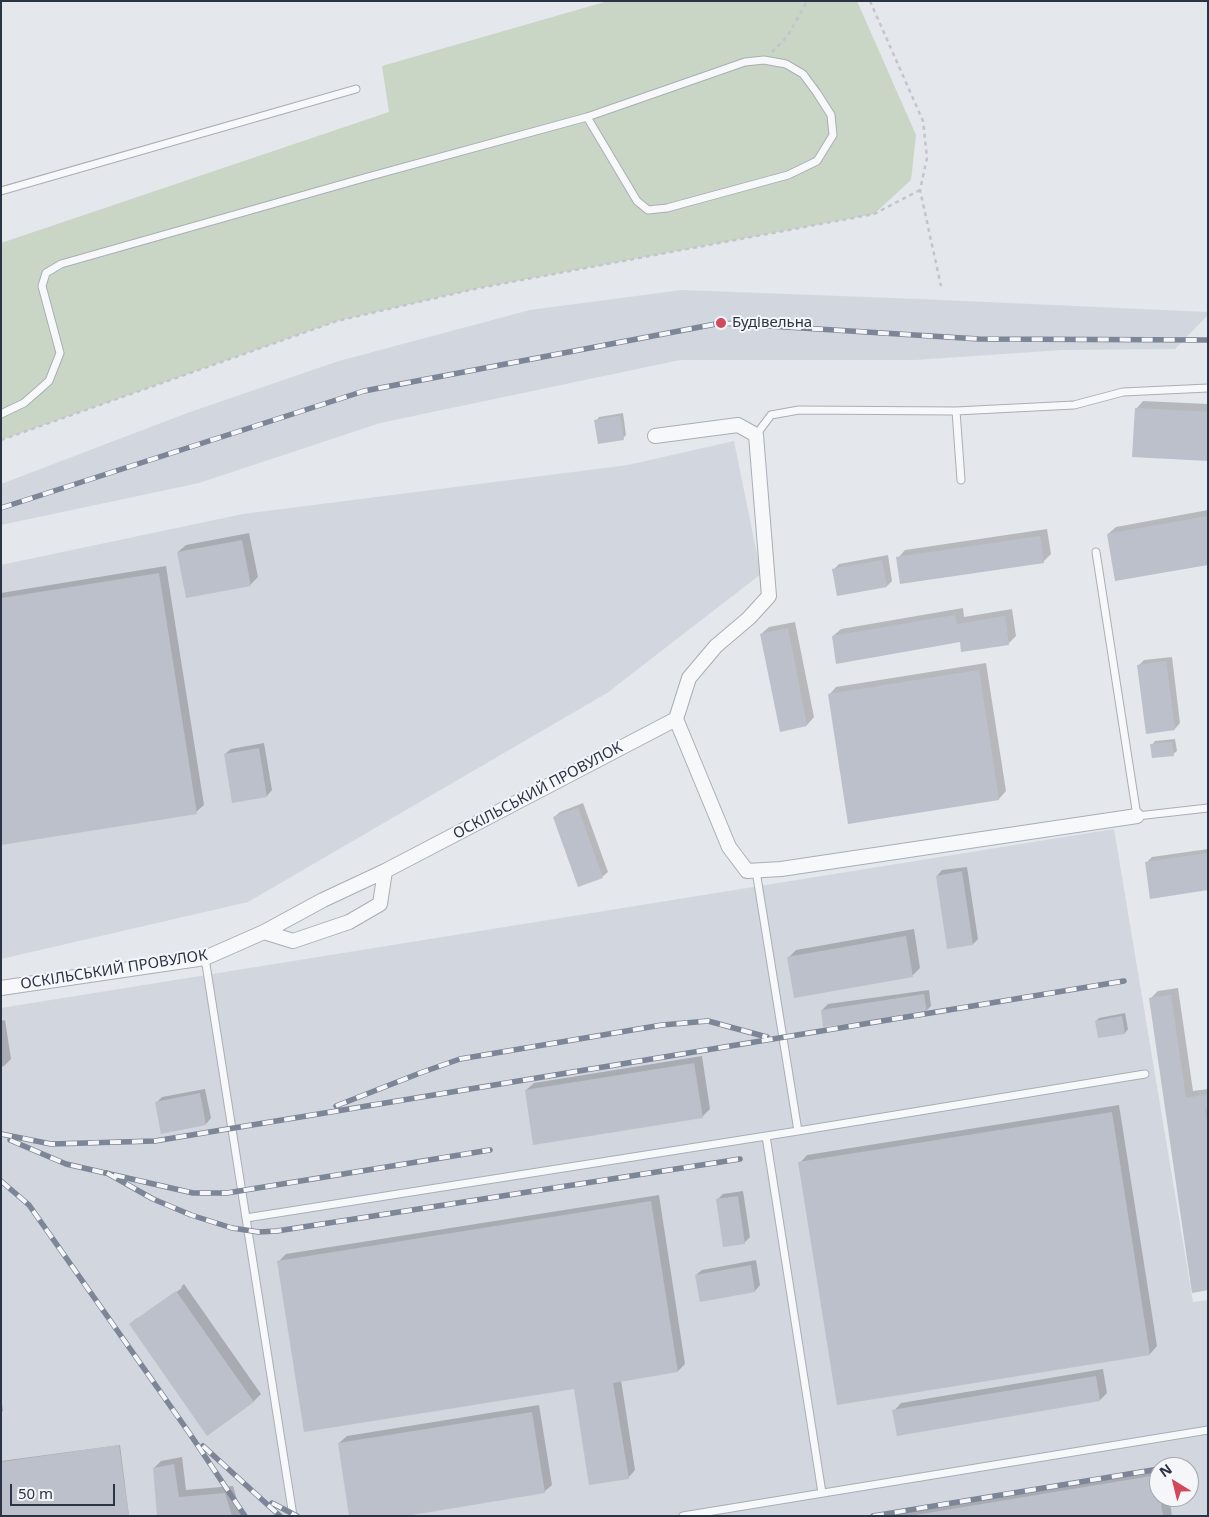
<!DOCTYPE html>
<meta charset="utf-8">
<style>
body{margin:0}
#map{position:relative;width:1209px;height:1517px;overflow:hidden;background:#e4e7ec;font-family:"Noto Sans",sans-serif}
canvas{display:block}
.frame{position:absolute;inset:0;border:2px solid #2b3445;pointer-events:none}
.north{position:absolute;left:1149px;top:1457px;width:50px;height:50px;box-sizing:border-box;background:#f4f6f9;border:1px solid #a4a8b1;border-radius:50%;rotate:324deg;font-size:14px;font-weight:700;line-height:20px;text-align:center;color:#2b3445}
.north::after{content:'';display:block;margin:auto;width:18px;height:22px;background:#d1495b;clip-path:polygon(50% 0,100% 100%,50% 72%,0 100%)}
.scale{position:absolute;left:10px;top:1484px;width:105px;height:22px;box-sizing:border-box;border:2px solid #2b3445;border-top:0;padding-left:6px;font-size:15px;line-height:18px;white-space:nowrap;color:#2b3445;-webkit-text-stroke:4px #f4f6f9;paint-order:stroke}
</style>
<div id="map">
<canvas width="1209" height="1517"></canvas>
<div class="frame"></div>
<div class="north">N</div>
<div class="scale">50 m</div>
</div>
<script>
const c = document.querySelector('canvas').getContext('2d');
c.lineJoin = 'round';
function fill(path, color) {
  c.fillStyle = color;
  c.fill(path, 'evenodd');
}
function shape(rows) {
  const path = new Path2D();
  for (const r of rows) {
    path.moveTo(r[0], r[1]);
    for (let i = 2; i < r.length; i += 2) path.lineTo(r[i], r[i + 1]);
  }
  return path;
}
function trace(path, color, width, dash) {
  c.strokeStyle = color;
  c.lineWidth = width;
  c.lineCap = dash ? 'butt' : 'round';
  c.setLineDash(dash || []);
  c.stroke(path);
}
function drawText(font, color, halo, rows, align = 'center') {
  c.font = font + ' "Noto Sans",sans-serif';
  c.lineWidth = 4;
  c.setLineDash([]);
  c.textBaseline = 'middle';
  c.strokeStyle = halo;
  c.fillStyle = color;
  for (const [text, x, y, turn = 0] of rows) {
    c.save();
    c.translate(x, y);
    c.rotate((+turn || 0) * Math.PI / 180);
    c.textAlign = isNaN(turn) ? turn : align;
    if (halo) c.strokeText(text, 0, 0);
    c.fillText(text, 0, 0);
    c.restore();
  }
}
const built = shape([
 [682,290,919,299,1208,312,1208,315,1175,349,1062,350,915,360,680,360,380,423,199,483,1,525,1,484,190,412,339,361,530,310],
 [734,441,761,574,607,693,248,902,1,959,1,565,243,514,628,465],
 [1114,829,1193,1302,1208,1300,1208,1516,1,1516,1,1008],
 [1159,1467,1189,1467,1189,1497,1159,1497]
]);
const green = shape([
 [608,1,857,1,916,135,911,180,874,214,479,288,337,321,1,440,1,243,389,112,382,66]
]);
const shadow = shape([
 [1143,401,1208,404,1208,459,1136,409],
 [623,413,626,435,623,438,596,421,599,417],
 [1208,510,1208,564,1108,534,1116,527],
 [1047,529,1051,554,1043,562,898,558,905,550],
 [249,533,258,577,250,585,178,552,186,545],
 [888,555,892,581,887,586,833,570,839,564],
 [166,566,204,805,196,812,1,844,1,593],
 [963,608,964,617,1012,609,1016,636,1009,643,962,651,961,641,833,636,841,629],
 [795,622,814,717,807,725,781,730,761,634,769,627],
 [1172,657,1180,723,1175,729,1138,666,1144,660],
 [986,663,1006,791,999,799,829,695,836,687],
 [1175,739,1177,751,1173,754,1152,745,1155,741],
 [264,743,272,790,267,796,225,754,231,749],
 [583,803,608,872,602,877,554,817,560,812],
 [1208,849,1208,889,1146,863,1152,857],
 [967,867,978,939,973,944,937,876,942,870],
 [914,929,920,968,913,975,795,996,789,957,796,950],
 [1178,988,1193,1091,1208,1089,1208,1289,1150,999,1158,991],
 [929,990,931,1006,926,1011,822,1010,828,1004],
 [1125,1013,1128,1029,1125,1033,1096,1021,1099,1018],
 [5,1020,11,1059,4,1066,1,1067,1,1021],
 [702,1056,710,1109,702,1117,526,1090,534,1083],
 [205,1089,211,1118,206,1124,156,1103,162,1097],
 [1119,1105,1157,1346,1150,1354,838,1404,800,1163,807,1155],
 [743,1191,750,1237,744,1243,717,1200,723,1194],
 [659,1195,685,1364,678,1371,621,1380,635,1470,628,1478,575,1388,278,1262,286,1254],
 [756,1260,760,1285,755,1291,696,1275,702,1270],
 [184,1284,261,1394,253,1402,130,1324,137,1318,137,1320,182,1288,181,1287],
 [1103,1369,1107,1393,1100,1400,894,1411,901,1403],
 [1,1396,3,1411,1,1412],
 [539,1405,552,1485,544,1492,339,1443,347,1436],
 [120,1445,129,1516,1,1516,1,1461],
 [182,1457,186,1490,233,1486,242,1516,158,1516,154,1468,161,1461],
 [1159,1469,1159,1497,1169,1497,1172,1516,866,1516]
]);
const building = shape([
 [1135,408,1208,412,1208,461,1132,457],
 [620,416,624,440,598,444,594,420],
 [1208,516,1208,565,1115,581,1107,534],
 [1040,536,1044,563,900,584,896,557],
 [242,540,251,586,186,598,177,552],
 [882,560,887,587,837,596,832,569],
 [159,573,197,814,1,845,1,598],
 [955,615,957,624,1005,616,1009,645,961,652,960,642,836,664,832,636],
 [788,628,807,726,780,732,760,634],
 [1166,661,1175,730,1146,734,1137,665],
 [979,670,999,800,848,824,828,694],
 [1172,742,1174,756,1152,758,1150,744],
 [259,748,267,797,232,803,224,754],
 [578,808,603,878,578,887,553,817],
 [1207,853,1208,890,1150,899,1145,862],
 [962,871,973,945,947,949,936,876],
 [906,936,913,977,794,998,787,957],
 [924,994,927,1013,823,1027,821,1010],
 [1171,995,1186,1098,1208,1094,1208,1108,1205,1109,1208,1128,1208,1290,1192,1293,1149,998],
 [1122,1016,1125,1034,1098,1038,1095,1021],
 [694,1063,703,1118,533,1145,525,1090],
 [200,1093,206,1125,161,1134,155,1102],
 [1112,1112,1150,1355,837,1405,798,1162],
 [738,1196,745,1244,723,1247,716,1199],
 [651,1201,678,1372,613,1383,629,1479,589,1485,574,1389,304,1432,277,1261],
 [751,1265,755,1292,700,1302,695,1275],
 [176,1291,254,1402,207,1436,129,1324],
 [1096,1376,1100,1401,897,1436,892,1410],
 [532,1412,545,1493,406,1516,349,1516,338,1443],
 [119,1445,129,1516,1,1516,1,1462],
 [174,1464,179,1497,225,1493,232,1516,157,1516,153,1468],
 [1157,1475,1159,1497,1160,1497,1163,1516,909,1516]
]);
const path = shape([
 [870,1,923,121,927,158,920,190,941,286],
 [772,52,787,37,807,1],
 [1,440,337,321,479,288,874,214,920,190]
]);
const service = shape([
 [1,191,356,89],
 [956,411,961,480],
 [1,414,24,403,49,381,60,353,42,286,46,273,61,264,364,178,587,117,745,62,764,60,786,64,803,74,817,93,831,115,833,135,817,161,788,175,667,208,648,210,637,201,587,117],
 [756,435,771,415,799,410,956,411,1074,405,1123,392,1208,388],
 [1096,552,1137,816,1208,808],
 [205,958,293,1516],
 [798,1131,1145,1074],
 [766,1136,822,1493],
 [246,1218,798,1131,756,871],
 [683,1516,1208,1430]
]);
const minor = shape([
 [676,719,729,847,747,871,781,869,1137,816],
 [264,932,293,941,349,922,380,904,385,871],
 [1,988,205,958,264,932,323,900,385,871,676,719,689,678,716,646,749,618,769,596,756,435,738,425,655,436]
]);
const rail = shape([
 [1,508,364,391,721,323,979,339,1208,340],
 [336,1106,420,1073,460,1059,662,1025,708,1021,767,1037],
 [1,1134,51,1144,155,1141,1124,981],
 [10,1140,66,1164,193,1193,227,1193,490,1150],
 [107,1173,153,1199,191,1215,232,1228,259,1232,277,1231,740,1159],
 [1,1181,29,1205,190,1434,245,1516],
 [203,1446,280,1516],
 [1168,1467,1170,1467],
 [272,1503,297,1516],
 [873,1516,1159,1469]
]);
const markers = [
 [721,323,6,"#d1495b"]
];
const poiNames = [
 ["Будівельна",732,323]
];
const streetNames = [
 ["ОСКІЛЬСЬКИЙ ПРОВУЛОК",538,791,-28],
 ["ОСКІЛЬСЬКИЙ ПРОВУЛОК",114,970,-9]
];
fill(built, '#d2d6de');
fill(green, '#c9d6c5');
fill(shadow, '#0003');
fill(building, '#bbc0ca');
trace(service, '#a9aeb7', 9);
trace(minor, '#a9aeb7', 16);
trace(path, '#c2c5cb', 2.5, [4, 4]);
trace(service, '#f7f8fa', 7);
trace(minor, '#f7f8fa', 14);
trace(rail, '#7d8696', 5.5);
trace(rail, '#f4f6f9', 4, [11]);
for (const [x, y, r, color] of markers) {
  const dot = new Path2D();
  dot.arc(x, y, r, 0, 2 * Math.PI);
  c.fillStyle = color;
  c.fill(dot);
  trace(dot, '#f4f6f9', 2);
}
drawText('15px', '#2b3445', '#f4f6f9', poiNames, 'left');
drawText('15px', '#2b3445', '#f4f6f9', streetNames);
</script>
